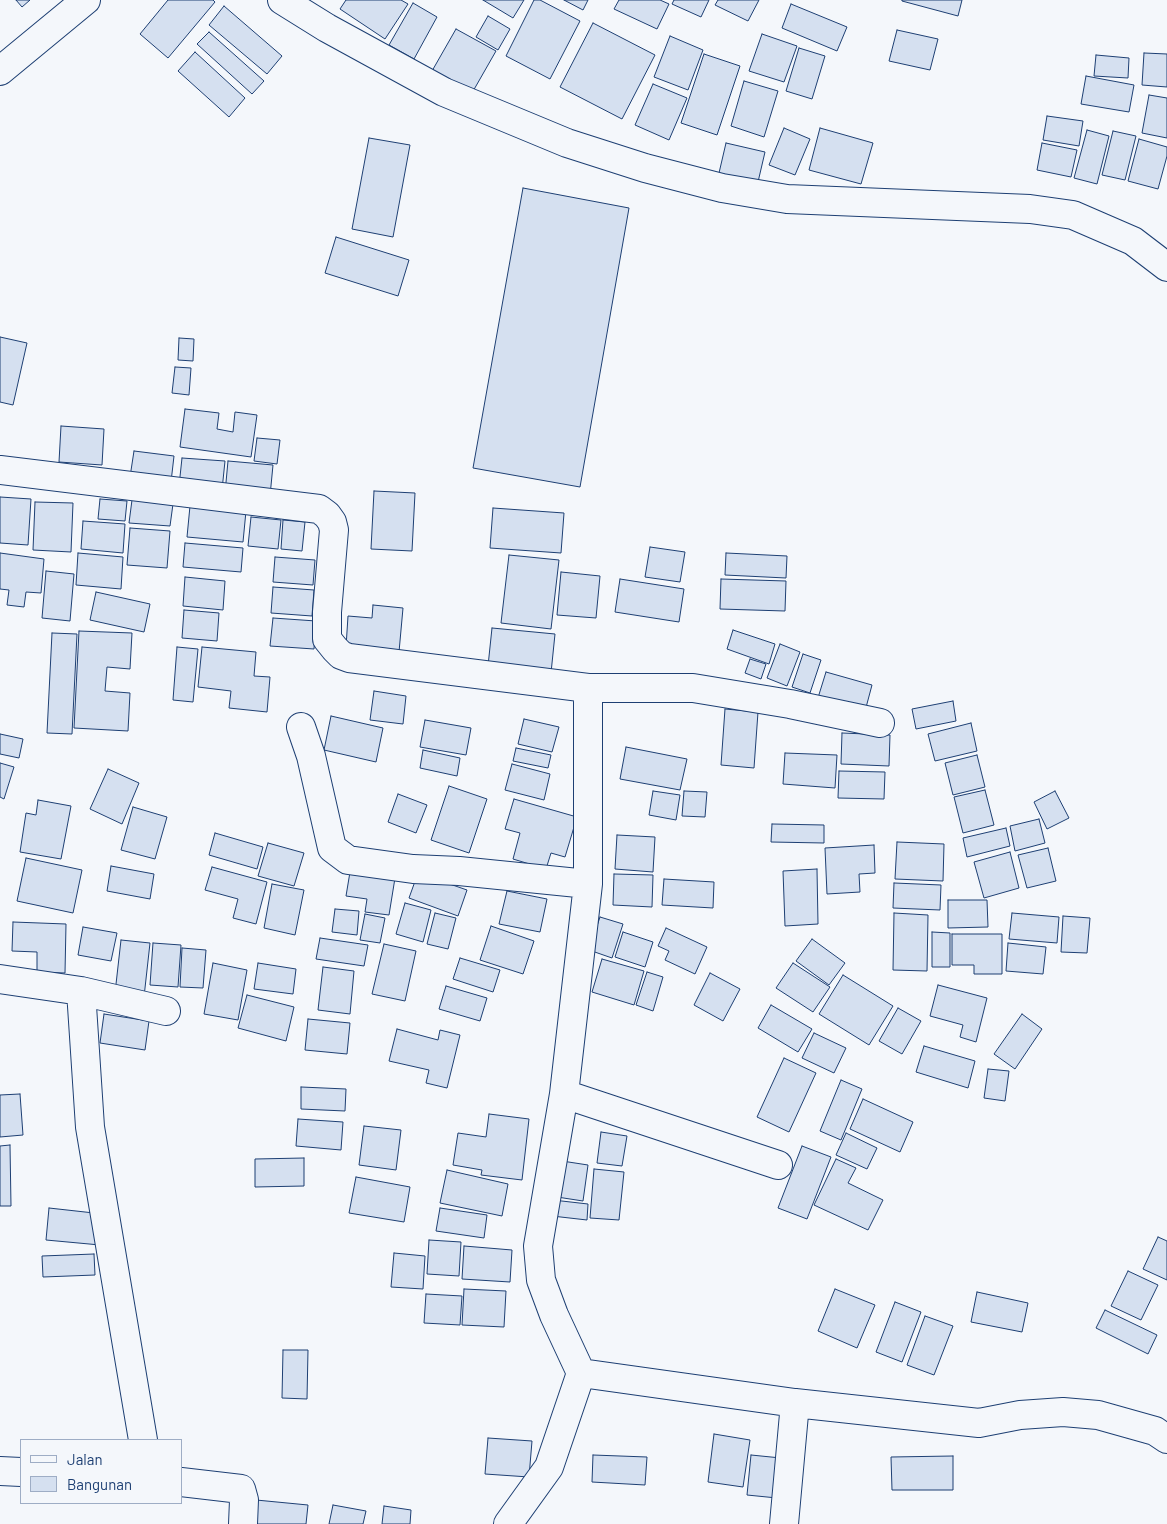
<!DOCTYPE html>
<style>
body{margin:0}
#map{position:relative;width:1167px;height:1524px;overflow:hidden;background:#f4f7fb;font-family:Barlow,sans-serif}
canvas{display:block}
.legend{position:absolute;left:20px;top:1439px;width:162px;height:65px;box-sizing:border-box;background:#f4f7fb;border:1px solid #9eadc5;margin:0;padding:6px 9px;list-style:none;font-size:15px;color:#1d3f73}
.legend li{display:flex;align-items:center;gap:10px;height:25px}
.legend b{width:25px;border:1px solid #9eadc5}
</style>
<div id="map">
<canvas width="1167" height="1524"></canvas>
<ul class="legend">
<li><b style="height:6px;background:#f4f7fb"></b>Jalan</li>
<li><b style="height:14px;background:#d5e0f0"></b>Bangunan</li>
</ul>
</div>
<script>
const c = document.querySelector('canvas').getContext('2d');
c.lineJoin = 'round';
function fill(path, color) {
  c.fillStyle = color;
  c.fill(path, 'evenodd');
}
function shape(rows) {
  const path = new Path2D();
  for (const r of rows) {
    path.moveTo(r[0], r[1]);
    for (let i = 2; i < r.length; i += 2) path.lineTo(r[i], r[i + 1]);
  }
  return path;
}
function trace(path, color, width, dash) {
  c.strokeStyle = color;
  c.lineWidth = width;
  c.lineCap = dash ? 'butt' : 'round';
  c.setLineDash(dash || []);
  c.stroke(path);
}
const building = shape([
 [16,0,30,0,22,7,16,0],
 [168,0,213,0,215,2,168,58,140,34,168,0],
 [346,0,401,0,408,4,385,39,340,9,346,0],
 [483,0,524,0,513,18,483,0],
 [534,0,540,0,580,21,550,79,506,56,534,0],
 [564,0,588,0,583,10,564,0],
 [619,0,660,0,669,4,657,29,614,9,619,0],
 [674,0,709,0,701,17,672,4,674,0],
 [718,0,759,0,748,21,715,5,718,0],
 [902,0,962,0,958,16,902,1,902,0],
 [413,3,437,17,414,59,389,45,413,3],
 [791,4,847,27,837,51,782,28,791,4],
 [224,6,282,56,267,74,209,25,224,6],
 [488,16,510,29,498,50,476,37,488,16],
 [593,23,655,55,622,119,560,87,593,23],
 [456,29,496,51,472,93,432,71,456,29],
 [897,30,938,39,930,70,889,61,897,30],
 [209,32,264,81,252,94,197,44,209,32],
 [762,34,797,46,784,82,749,71,762,34],
 [670,36,703,50,688,90,654,77,670,36],
 [799,48,825,56,812,99,786,91,799,48],
 [195,52,245,98,229,117,178,71,195,52],
 [1144,53,1167,54,1167,87,1142,85,1144,53],
 [704,54,740,66,717,135,681,123,704,54],
 [1096,55,1129,58,1128,78,1094,76,1096,55],
 [1086,76,1134,85,1129,112,1081,104,1086,76],
 [744,81,778,91,764,137,731,126,744,81],
 [653,84,687,98,669,140,635,125,653,84],
 [1149,95,1167,98,1167,138,1142,133,1149,95],
 [1047,116,1083,121,1079,146,1043,140,1047,116],
 [784,128,810,139,795,175,769,165,784,128],
 [820,128,873,143,861,184,809,170,820,128],
 [1087,130,1109,136,1097,184,1074,178,1087,130],
 [1113,131,1136,136,1125,180,1102,175,1113,131],
 [369,138,410,145,393,237,352,229,369,138],
 [1139,139,1167,147,1167,156,1158,189,1128,181,1139,139],
 [726,143,765,152,758,182,719,173,726,143],
 [1042,143,1077,150,1071,177,1037,170,1042,143],
 [523,188,629,208,580,487,473,468,523,188],
 [336,237,409,260,398,296,325,273,336,237],
 [0,337,27,343,13,405,0,402,0,337],
 [179,338,194,339,193,361,178,360,179,338],
 [175,367,191,368,189,395,172,393,175,367],
 [185,409,219,413,217,429,233,432,235,412,257,415,251,457,180,447,185,409],
 [61,426,104,429,102,465,59,462,61,426],
 [257,438,280,440,277,464,254,461,257,438],
 [134,451,174,456,171,482,130,477,134,451],
 [182,458,225,461,222,490,179,486,182,458],
 [228,461,273,465,270,496,225,493,228,461],
 [374,491,415,493,412,551,371,549,374,491],
 [0,497,31,499,28,545,0,543,0,497],
 [100,499,127,501,125,521,98,519,100,499],
 [132,500,173,504,170,526,129,523,132,500],
 [35,502,73,503,71,552,33,550,35,502],
 [190,506,246,511,243,542,187,537,190,506],
 [493,508,564,513,561,553,490,548,493,508],
 [251,517,281,520,278,549,248,546,251,517],
 [283,520,305,522,302,551,281,549,283,520],
 [83,521,125,524,123,553,81,549,83,521],
 [130,528,170,531,167,568,127,565,130,528],
 [185,543,243,548,241,572,183,567,185,543],
 [650,547,685,552,680,582,645,577,650,547],
 [0,553,44,559,41,593,26,592,24,607,7,605,9,590,0,589,0,553],
 [78,553,123,557,121,589,76,585,78,553],
 [726,553,787,556,786,578,725,575,726,553],
 [509,555,559,560,551,629,501,623,509,555],
 [275,557,315,560,313,585,273,582,275,557],
 [46,571,74,574,70,621,42,618,46,571],
 [561,572,600,576,596,618,557,615,561,572],
 [185,577,225,581,223,610,183,606,185,577],
 [620,579,684,589,679,622,615,612,620,579],
 [721,579,786,581,785,611,720,609,721,579],
 [273,587,314,590,312,616,271,613,273,587],
 [96,592,150,604,144,632,90,620,96,592],
 [373,605,403,608,399,652,346,647,348,616,372,618,373,605],
 [184,610,219,613,217,641,182,638,184,610],
 [273,618,316,621,314,649,270,646,273,618],
 [492,628,555,634,551,673,488,666,492,628],
 [733,630,775,644,769,664,727,649,733,630],
 [79,631,132,633,130,669,107,667,105,691,130,693,128,731,74,728,79,631],
 [52,633,77,634,72,734,47,733,52,633],
 [780,644,800,652,787,686,767,678,780,644],
 [177,647,198,649,193,702,173,700,177,647],
 [202,647,256,652,254,676,270,677,267,712,229,708,231,691,198,687,202,647],
 [803,654,821,660,810,693,792,687,803,654],
 [750,659,766,664,761,679,745,673,750,659],
 [826,672,872,685,864,715,817,701,826,672],
 [374,691,406,696,403,724,370,720,374,691],
 [953,701,956,721,916,729,912,709,953,701],
 [725,709,758,712,754,768,721,765,725,709],
 [331,716,383,728,376,762,324,750,331,716],
 [524,719,559,727,552,752,518,744,524,719],
 [425,720,471,728,466,755,420,747,425,720],
 [971,723,977,751,935,761,928,734,971,723],
 [842,733,890,735,889,766,841,764,842,733],
 [0,734,23,739,19,758,0,754,0,734],
 [626,747,687,759,680,790,620,779,626,747],
 [516,748,551,755,548,768,513,761,516,748],
 [423,750,460,758,457,776,420,768,423,750],
 [785,753,837,755,835,788,783,784,785,753],
 [977,755,985,787,953,795,945,763,977,755],
 [0,763,14,767,4,799,0,797,0,763],
 [512,764,550,774,544,800,505,790,512,764],
 [108,769,139,783,122,824,90,809,108,769],
 [839,771,885,772,884,799,838,798,839,771],
 [449,786,487,799,469,853,431,840,449,786],
 [985,790,994,825,963,833,954,797,985,790],
 [653,791,680,795,676,820,649,815,653,791],
 [684,791,707,792,705,817,682,816,684,791],
 [1055,791,1069,818,1047,829,1034,802,1055,791],
 [398,794,427,805,416,833,388,822,398,794],
 [514,799,577,817,565,857,551,853,546,869,513,859,520,833,505,829,514,799],
 [38,800,71,806,61,859,20,852,26,813,36,815,38,800],
 [133,807,167,817,155,859,121,850,133,807],
 [1039,819,1045,843,1015,851,1010,826,1039,819],
 [772,824,824,825,824,843,771,842,772,824],
 [1006,828,1010,846,967,857,963,838,1006,828],
 [215,833,263,847,257,869,209,855,215,833],
 [617,835,655,837,653,872,615,869,617,835],
 [897,842,944,844,943,881,895,879,897,842],
 [268,843,304,853,294,886,258,876,268,843],
 [874,845,875,873,859,874,860,892,827,894,825,848,874,845],
 [1048,848,1056,881,1027,888,1018,855,1048,848],
 [1010,852,1019,888,984,898,974,862,1010,852],
 [26,858,82,870,73,913,17,901,26,858],
 [111,866,154,874,150,899,107,891,111,866],
 [212,867,267,882,256,924,233,918,238,899,205,890,212,867],
 [817,869,818,924,785,926,783,871,817,869],
 [350,872,395,878,389,915,365,912,367,899,346,896,350,872],
 [418,873,467,890,458,916,409,898,418,873],
 [614,874,653,875,652,907,613,905,614,874],
 [664,879,714,882,713,908,662,905,664,879],
 [894,883,941,885,940,910,893,908,894,883],
 [272,884,304,890,295,935,264,928,272,884],
 [507,891,547,899,540,932,499,924,507,891],
 [948,900,987,900,988,927,948,928,948,900],
 [405,903,431,910,423,942,396,934,405,903],
 [335,909,359,911,357,935,332,932,335,909],
 [435,913,456,918,448,949,427,944,435,913],
 [894,913,928,915,927,971,893,970,894,913],
 [1012,913,1059,917,1057,943,1009,939,1012,913],
 [365,914,385,918,380,943,360,940,365,914],
 [1063,916,1090,918,1087,953,1061,952,1063,916],
 [600,917,623,924,612,958,589,950,600,917],
 [13,922,66,924,65,973,37,972,37,952,12,951,13,922],
 [491,926,534,941,523,974,480,960,491,926],
 [83,927,117,933,111,961,78,955,83,927],
 [666,928,707,947,695,974,665,960,669,951,658,946,666,928],
 [623,932,653,942,645,967,615,957,623,932],
 [932,932,950,933,950,967,932,967,932,932],
 [952,934,1002,934,1002,974,974,974,974,965,952,965,952,934],
 [320,938,368,945,364,966,316,959,320,938],
 [812,939,845,963,829,985,796,961,812,939],
 [121,940,150,943,144,997,115,993,121,940],
 [153,943,181,945,178,987,150,985,153,943],
 [1008,943,1046,947,1043,974,1006,971,1008,943],
 [384,944,416,951,405,1001,372,994,384,944],
 [182,948,206,950,203,988,180,987,182,948],
 [460,958,500,970,493,992,453,979,460,958],
 [602,959,644,971,634,1005,592,992,602,959],
 [213,963,247,970,238,1020,204,1014,213,963],
 [258,963,296,969,293,994,254,989,258,963],
 [793,963,830,987,813,1012,776,988,793,963],
 [323,967,354,971,350,1014,318,1010,323,967],
 [647,972,663,977,653,1011,636,1005,647,972],
 [710,973,740,989,723,1021,694,1005,710,973],
 [843,975,893,1006,869,1045,819,1014,843,975],
 [938,985,987,998,976,1042,960,1037,963,1025,930,1016,938,985],
 [446,986,487,998,480,1021,439,1009,446,986],
 [247,995,294,1007,286,1041,238,1028,247,995],
 [771,1005,812,1029,798,1052,758,1028,771,1005],
 [898,1008,921,1021,902,1054,879,1041,898,1008],
 [104,1014,149,1021,145,1050,100,1043,104,1014],
 [1022,1014,1042,1029,1015,1069,994,1054,1022,1014],
 [308,1019,350,1023,347,1054,305,1050,308,1019],
 [397,1029,438,1040,440,1030,460,1035,447,1088,426,1083,429,1070,389,1061,397,1029],
 [814,1033,846,1048,834,1073,802,1058,814,1033],
 [924,1046,975,1061,968,1088,916,1072,924,1046],
 [784,1058,816,1073,789,1132,757,1117,784,1058],
 [988,1069,1009,1071,1005,1101,984,1098,988,1069],
 [841,1080,862,1089,841,1140,820,1131,841,1080],
 [301,1087,346,1089,345,1111,301,1109,301,1087],
 [20,1094,23,1135,0,1137,0,1095,20,1094],
 [863,1099,913,1122,900,1152,850,1129,863,1099],
 [489,1114,529,1119,522,1180,481,1175,482,1170,453,1165,458,1133,486,1137,489,1114],
 [298,1119,343,1122,341,1150,296,1146,298,1119],
 [364,1126,401,1130,396,1170,359,1165,364,1126],
 [601,1132,627,1136,622,1166,597,1163,601,1132],
 [846,1133,877,1148,867,1169,836,1155,846,1133],
 [10,1145,11,1206,0,1206,0,1146,10,1145],
 [802,1146,831,1157,807,1219,778,1208,802,1146],
 [304,1158,304,1186,255,1187,255,1159,304,1158],
 [836,1159,856,1168,848,1183,883,1200,868,1230,814,1205,836,1159],
 [562,1161,588,1165,583,1201,557,1197,562,1161],
 [594,1169,624,1172,619,1220,590,1218,594,1169],
 [447,1170,508,1184,502,1216,440,1203,447,1170],
 [356,1177,410,1187,404,1222,349,1213,356,1177],
 [553,1200,588,1204,587,1220,552,1216,553,1200],
 [49,1208,103,1214,100,1245,46,1240,49,1208],
 [440,1208,487,1215,484,1238,436,1231,440,1208],
 [1158,1237,1167,1241,1167,1280,1143,1269,1158,1237],
 [429,1240,461,1242,459,1276,427,1274,429,1240],
 [464,1246,512,1250,510,1282,462,1279,464,1246],
 [394,1253,425,1256,423,1289,391,1287,394,1253],
 [94,1254,95,1275,43,1277,42,1256,94,1254],
 [1128,1271,1158,1285,1141,1320,1111,1306,1128,1271],
 [464,1289,506,1291,504,1327,462,1325,464,1289],
 [835,1289,875,1305,857,1348,818,1331,835,1289],
 [977,1292,1028,1303,1022,1332,971,1322,977,1292],
 [426,1294,462,1296,460,1325,424,1323,426,1294],
 [895,1302,921,1312,902,1362,876,1352,895,1302],
 [1105,1310,1157,1335,1148,1354,1096,1328,1105,1310],
 [925,1316,953,1326,934,1375,907,1365,925,1316],
 [283,1350,308,1350,307,1399,282,1398,283,1350],
 [714,1434,750,1440,743,1487,708,1482,714,1434],
 [488,1438,532,1441,529,1477,485,1474,488,1438],
 [593,1455,647,1457,645,1485,592,1482,593,1455],
 [751,1455,781,1458,777,1498,747,1495,751,1455],
 [953,1456,953,1490,892,1490,891,1457,953,1456],
 [256,1500,308,1505,306,1524,254,1524,256,1500],
 [333,1505,366,1511,363,1524,329,1524,333,1505],
 [384,1506,411,1510,410,1524,382,1524,384,1506]
]);
const minor = shape([
 [282,0,327,28,444,92,567,143,645,168,722,188,787,199,1030,209,1073,215,1133,241,1167,267],
 [0,470,319,509,327,515,332,522,334,530,327,612,327,639,335,649,341,655,349,658,588,688,693,688,790,704,880,723],
 [301,727,311,756,332,848,348,860,413,869,459,871,588,884],
 [0,979,81,991,166,1011],
 [81,991,90,1127,143,1440],
 [564,1094,778,1165],
 [581,1373,795,1403,979,1423,1020,1415,1063,1412,1098,1415,1155,1431,1167,1439],
 [0,1471,21,1472],
 [181,1482,241,1489,244,1500,243,1524],
 [508,1524,549,1467,581,1373,554,1315,541,1280,538,1246,564,1094,588,884,588,688],
 [784,1524,795,1403]
]);
const primary = shape([
 [0,71,86,0]
]);
fill(building, '#d5e0f0');
trace(building, '#1d3f73', 1);
trace(minor, '#1d3f73', 30);
trace(primary, '#1d3f73', 30);
trace(minor, '#f4f7fb', 28);
trace(primary, '#f4f7fb', 28);
</script>
